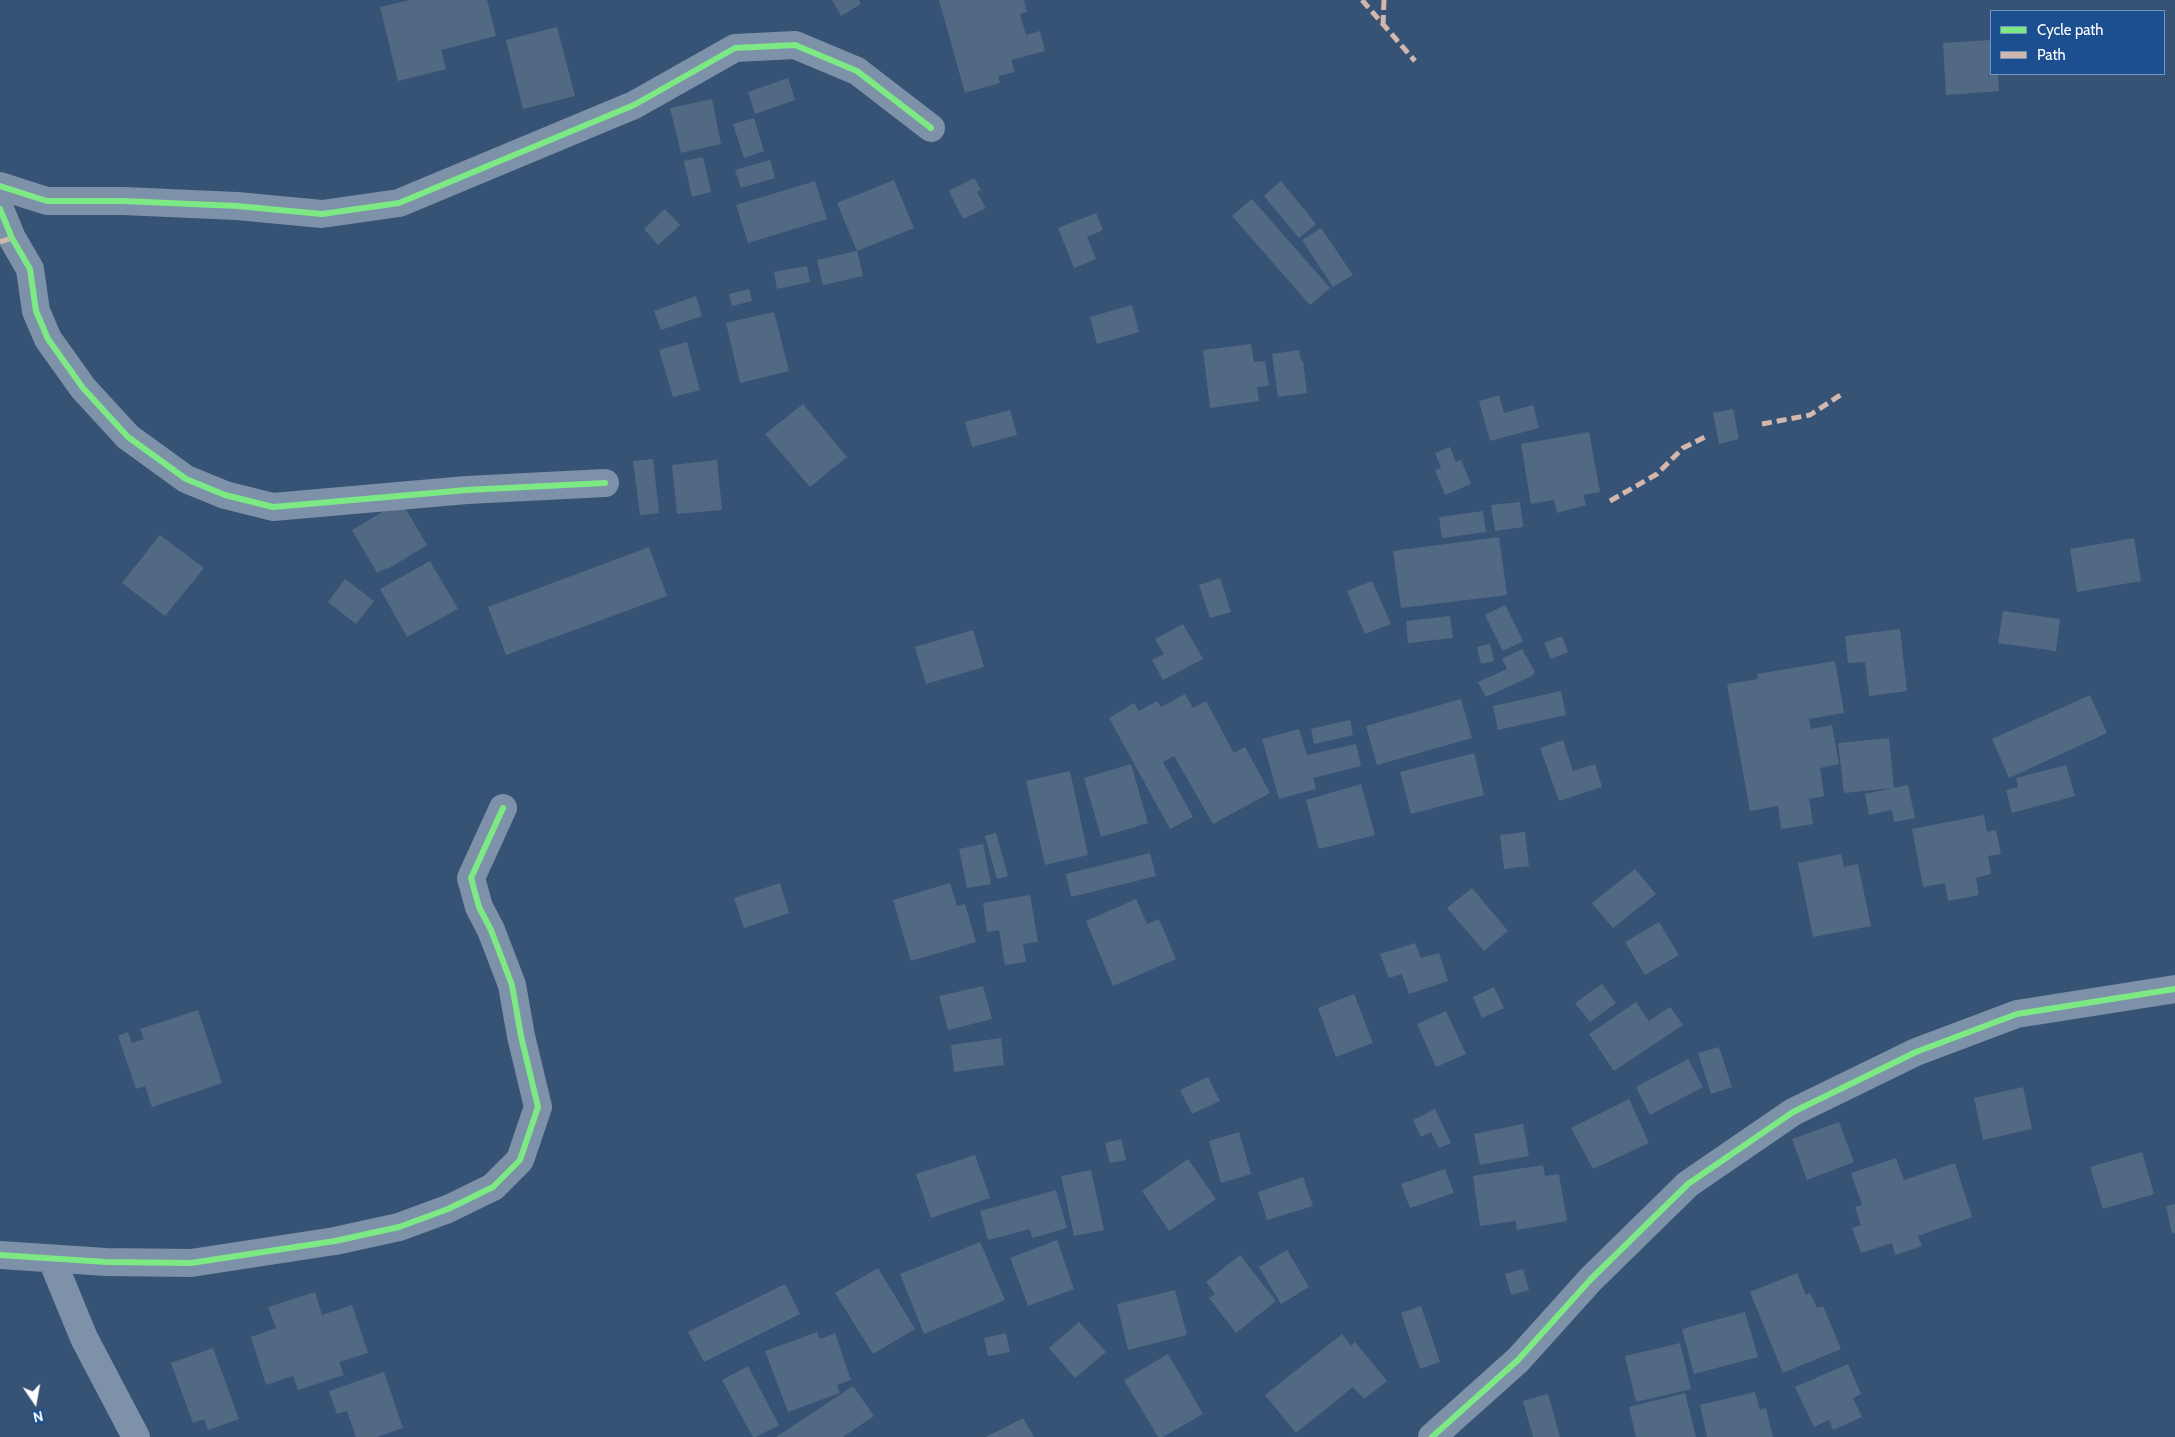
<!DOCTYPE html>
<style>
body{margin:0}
#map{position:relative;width:2175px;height:1437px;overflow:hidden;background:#365274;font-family:Cabin,sans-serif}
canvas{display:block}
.legend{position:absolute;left:1990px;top:10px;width:175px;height:65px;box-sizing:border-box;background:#1b4f8f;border:1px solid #7695bc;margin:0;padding:6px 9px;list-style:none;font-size:15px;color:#fff}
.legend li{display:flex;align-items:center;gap:10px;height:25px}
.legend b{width:25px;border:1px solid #7695bc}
.north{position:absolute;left:10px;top:1377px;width:50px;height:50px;-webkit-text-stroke:4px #1b4f8f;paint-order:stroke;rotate:168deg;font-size:14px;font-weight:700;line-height:20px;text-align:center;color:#fff}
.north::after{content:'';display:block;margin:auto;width:18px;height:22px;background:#fff;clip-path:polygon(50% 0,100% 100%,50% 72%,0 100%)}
</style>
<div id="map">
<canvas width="2175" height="1437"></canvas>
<ul class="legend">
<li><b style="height:6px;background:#7ce984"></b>Cycle path</li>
<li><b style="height:6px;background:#d1b7ad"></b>Path</li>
</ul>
<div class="north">N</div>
</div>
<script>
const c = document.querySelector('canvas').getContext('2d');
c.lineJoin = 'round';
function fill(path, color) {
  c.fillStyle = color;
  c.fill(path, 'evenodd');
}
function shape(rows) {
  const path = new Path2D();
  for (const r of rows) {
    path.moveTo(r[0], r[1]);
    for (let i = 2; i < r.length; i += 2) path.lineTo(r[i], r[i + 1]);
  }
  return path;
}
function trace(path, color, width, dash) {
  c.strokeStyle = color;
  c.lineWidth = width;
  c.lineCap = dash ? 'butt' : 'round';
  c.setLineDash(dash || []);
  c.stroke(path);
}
const building = shape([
 [410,0,487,0,496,36,441,50,446,69,398,81,380,7],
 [832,0,859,0,861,4,841,16],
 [939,0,1024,0,1027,12,1020,14,1026,35,1040,31,1045,51,1011,60,1015,72,998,76,1000,83,965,93],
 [557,27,575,96,523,109,506,40],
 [1991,40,1991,74,1998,74,1999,91,1946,95,1943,43],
 [788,78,795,100,755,114,748,92],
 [712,99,721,144,681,153,670,108],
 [754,118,764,151,744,158,733,124],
 [703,157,711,192,692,197,684,161],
 [770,160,775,178,741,188,735,170],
 [974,178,981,190,977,192,986,208,963,219,949,191],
 [894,180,914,228,857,251,863,276,823,285,817,260,857,251,837,203],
 [815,181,827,219,748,243,736,205],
 [1281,181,1316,224,1299,238,1264,196],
 [1252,199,1330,288,1310,305,1232,216],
 [665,209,680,225,658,245,644,229],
 [1096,213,1103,230,1087,237,1096,259,1074,268,1058,228],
 [1321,228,1353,275,1333,287,1302,240],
 [807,266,810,282,777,289,774,272],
 [749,289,752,301,732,306,729,294],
 [696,296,702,316,661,330,654,311],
 [1132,305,1139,332,1097,344,1090,317],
 [774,312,789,371,740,383,726,323],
 [687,342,700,390,673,397,659,350],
 [1251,344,1254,362,1265,361,1269,386,1257,387,1259,401,1210,408,1203,350],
 [1299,350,1301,361,1303,361,1307,393,1278,397,1272,354],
 [1499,395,1504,413,1533,405,1539,428,1490,441,1479,401],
 [803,404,847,457,810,487,765,434],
 [1733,409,1739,439,1719,444,1713,413],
 [1010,410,1017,435,972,447,965,422],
 [1589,432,1600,492,1583,495,1586,505,1557,513,1554,500,1531,504,1521,444],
 [1450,447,1456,462,1461,460,1471,484,1445,495,1435,470,1441,468,1435,453],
 [653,459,659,513,640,515,633,461],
 [717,460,722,510,677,514,672,465],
 [401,501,427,545,386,570,386,568,377,573,352,530],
 [1520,502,1523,527,1495,531,1491,505],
 [1483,511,1486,532,1442,538,1439,517],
 [160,535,204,568,165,616,122,583],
 [1499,537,1507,595,1401,608,1393,551],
 [2134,538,2141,581,2077,592,2070,549],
 [649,547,667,596,506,655,488,607],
 [430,561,458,609,407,637,380,589],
 [1220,578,1231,612,1210,618,1199,585],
 [345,579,374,601,356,624,328,602],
 [1372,581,1391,624,1365,634,1347,591],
 [1505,605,1523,641,1503,651,1485,615],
 [2003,611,2060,619,2056,651,1998,643],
 [1450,616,1453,638,1408,643,1406,621],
 [1183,624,1203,659,1163,680,1152,660,1164,654,1155,639],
 [1900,629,1907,691,1869,696,1865,662,1848,663,1845,636],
 [973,630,984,667,926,684,915,647],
 [1562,636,1568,652,1551,659,1544,643],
 [1490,644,1494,661,1481,664,1477,647],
 [1522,649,1535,672,1532,676,1486,697,1478,682,1507,669,1502,659],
 [1835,661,1844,713,1809,719,1811,729,1832,725,1839,764,1820,768,1824,796,1809,799,1813,824,1781,829,1778,806,1750,811,1727,684,1758,679,1757,674],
 [1561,691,1566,715,1498,730,1493,706],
 [1185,694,1193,708,1206,701,1234,753,1245,747,1270,793,1213,824,1174,756,1163,762,1193,817,1170,829,1109,718,1134,703,1139,711,1157,701,1161,707],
 [2090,695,2107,733,2009,778,1992,739],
 [1461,699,1472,738,1377,765,1366,726],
 [1350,720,1353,735,1314,744,1311,729],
 [1299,729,1307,755,1356,744,1361,766,1313,778,1316,789,1279,799,1262,739],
 [1889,738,1894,788,1844,793,1838,743],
 [1563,740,1573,771,1595,764,1602,787,1559,801,1540,748],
 [1474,753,1484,795,1411,814,1400,772],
 [1131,764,1148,823,1101,837,1084,778],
 [2066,765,2075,796,2012,813,2006,790,2018,787,2016,778],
 [1070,771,1088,855,1045,865,1026,781],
 [1361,784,1375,835,1319,849,1306,800],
 [1908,785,1915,818,1894,822,1892,810,1869,815,1865,794],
 [1984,815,1987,832,1996,830,2001,854,1988,856,1991,874,1976,878,1979,895,1948,901,1945,883,1923,887,1912,829],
 [1525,832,1529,866,1504,869,1500,835],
 [996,833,1008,876,997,879,985,836],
 [983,844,991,884,967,888,959,849],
 [1150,853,1156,876,1071,897,1066,874],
 [1841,854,1844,867,1858,864,1871,926,1813,937,1798,863],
 [1635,869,1656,894,1613,928,1592,903],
 [780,883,789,913,744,928,734,898],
 [950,883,957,906,965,904,976,942,911,961,893,900],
 [1472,888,1508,931,1484,951,1447,908],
 [1030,895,1038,942,1023,944,1026,962,1005,965,999,930,987,932,983,903],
 [1136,899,1147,924,1159,919,1176,959,1113,986,1086,921],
 [1659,922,1679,955,1645,975,1625,942],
 [1415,943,1421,958,1439,953,1448,981,1409,994,1402,974,1389,978,1380,954],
 [1602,984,1616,1003,1590,1022,1575,1003],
 [983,986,992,1019,948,1030,939,996],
 [1494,987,1504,1008,1482,1018,1473,997],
 [1354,994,1373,1043,1336,1057,1318,1008],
 [1636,1002,1649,1021,1670,1007,1683,1025,1614,1071,1589,1034],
 [198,1010,222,1083,152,1107,145,1086,136,1089,118,1036,128,1032,132,1043,144,1039,140,1029],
 [1446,1011,1466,1054,1436,1067,1417,1024],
 [1001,1038,1004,1065,954,1072,951,1045],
 [1719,1047,1732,1087,1711,1094,1698,1053],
 [1688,1059,1703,1087,1650,1115,1636,1087],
 [1208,1077,1220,1101,1192,1114,1180,1090],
 [2023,1087,2032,1129,1983,1140,1974,1098],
 [1629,1099,1649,1143,1593,1169,1571,1128],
 [1435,1109,1451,1143,1439,1148,1431,1132,1421,1137,1413,1120],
 [1839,1122,1854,1162,1807,1180,1792,1139],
 [1523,1124,1529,1156,1480,1165,1474,1134],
 [1239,1132,1251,1174,1221,1183,1209,1141],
 [1121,1139,1126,1160,1110,1163,1105,1143],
 [2142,1152,2154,1194,2103,1209,2090,1167],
 [975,1155,990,1198,931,1218,916,1174],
 [1896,1158,1904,1180,1955,1163,1972,1217,1918,1236,1922,1246,1895,1255,1892,1243,1861,1253,1852,1228,1861,1225,1855,1207,1862,1205,1851,1173],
 [1188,1159,1216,1199,1169,1231,1142,1191],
 [1543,1165,1545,1176,1559,1174,1567,1221,1517,1230,1516,1221,1480,1226,1473,1176],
 [1445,1169,1454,1193,1410,1208,1401,1184],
 [1091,1170,1104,1230,1074,1236,1061,1176],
 [1303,1177,1313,1206,1267,1220,1258,1192],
 [1056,1190,1067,1228,1032,1238,1030,1229,988,1240,980,1211],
 [2175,1204,2175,1233,2172,1234,2166,1206],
 [1057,1240,1074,1289,1028,1306,1010,1258],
 [980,1242,1005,1300,924,1334,900,1274],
 [1287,1250,1309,1287,1281,1304,1259,1267],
 [1240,1255,1276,1301,1236,1333,1209,1298,1215,1294,1206,1282],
 [878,1268,915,1329,873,1354,835,1293],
 [1523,1269,1529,1290,1511,1295,1505,1274],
 [1797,1273,1806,1295,1810,1293,1817,1308,1823,1306,1841,1349,1783,1373,1750,1292],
 [785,1284,800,1314,704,1362,688,1332],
 [1175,1290,1187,1335,1128,1350,1117,1304],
 [315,1292,322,1315,352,1305,368,1353,339,1362,344,1375,298,1390,293,1376,266,1385,251,1337,276,1328,268,1307],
 [1421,1306,1440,1362,1420,1369,1401,1313],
 [1745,1312,1758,1357,1694,1374,1682,1329],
 [1079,1322,1106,1352,1075,1378,1049,1348],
 [817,1332,820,1339,835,1333,851,1380,837,1385,840,1393,788,1412,765,1351],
 [1006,1333,1010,1352,988,1356,984,1338],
 [1342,1334,1351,1346,1355,1342,1387,1381,1364,1399,1353,1387,1296,1433,1265,1395],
 [1680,1343,1691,1389,1636,1402,1625,1356],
 [213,1348,239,1419,208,1430,204,1419,193,1423,171,1363],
 [1168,1354,1203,1414,1163,1437,1158,1437,1124,1380],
 [1848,1364,1861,1394,1853,1398,1862,1417,1833,1430,1829,1420,1814,1427,1795,1387],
 [748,1366,779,1425,756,1437,753,1437,722,1380],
 [384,1372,403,1428,377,1437,356,1437,347,1411,337,1414,329,1391],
 [853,1386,874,1416,843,1437,776,1437],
 [1755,1392,1760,1410,1766,1408,1773,1437,1707,1437,1700,1405],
 [1685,1393,1696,1437,1636,1437,1629,1407],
 [1548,1394,1560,1437,1533,1437,1523,1401],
 [1023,1418,1034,1437,986,1437]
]);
const minor = shape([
 [0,186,47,201,123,201,237,206,322,214,399,203,634,105,735,48,795,45,857,71,931,128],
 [0,209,12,238,30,269,36,311,48,339,83,388,128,437,186,479,225,495,273,507,467,490,605,483],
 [0,1255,106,1262,191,1263,335,1241,399,1227,448,1209,493,1187,520,1160,538,1107,521,1036,512,985,491,930,479,907,471,878,503,808],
 [52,1260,84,1338,136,1437],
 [1432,1437,1518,1360,1591,1279,1688,1184,1793,1112,1916,1052,2017,1014,2175,989]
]);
const quiet = shape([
 [1362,0,1415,61],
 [1383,25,1384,0],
 [0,242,12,238],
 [1762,424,1810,415,1842,394],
 [1610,501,1657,474,1683,448,1705,437]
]);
const cycleway = shape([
 [0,186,47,201,123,201,237,206,322,214,399,203,634,105,735,48,795,45,857,71,931,128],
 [0,209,12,238,30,269,36,311,48,339,83,388,128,437,186,479,225,495,273,507,467,490,605,483],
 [0,1255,106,1262,191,1263,335,1241,399,1227,448,1209,493,1187,520,1160,538,1107,521,1036,512,985,491,930,479,907,471,878,503,808],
 [1432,1437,1518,1360,1591,1279,1688,1184,1793,1112,1916,1052,2017,1014,2175,989]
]);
fill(building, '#526984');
trace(minor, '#7d92a8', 28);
trace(quiet, '#d1b7ad', 5, [10, 5]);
trace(cycleway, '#7ce984', 6);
</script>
